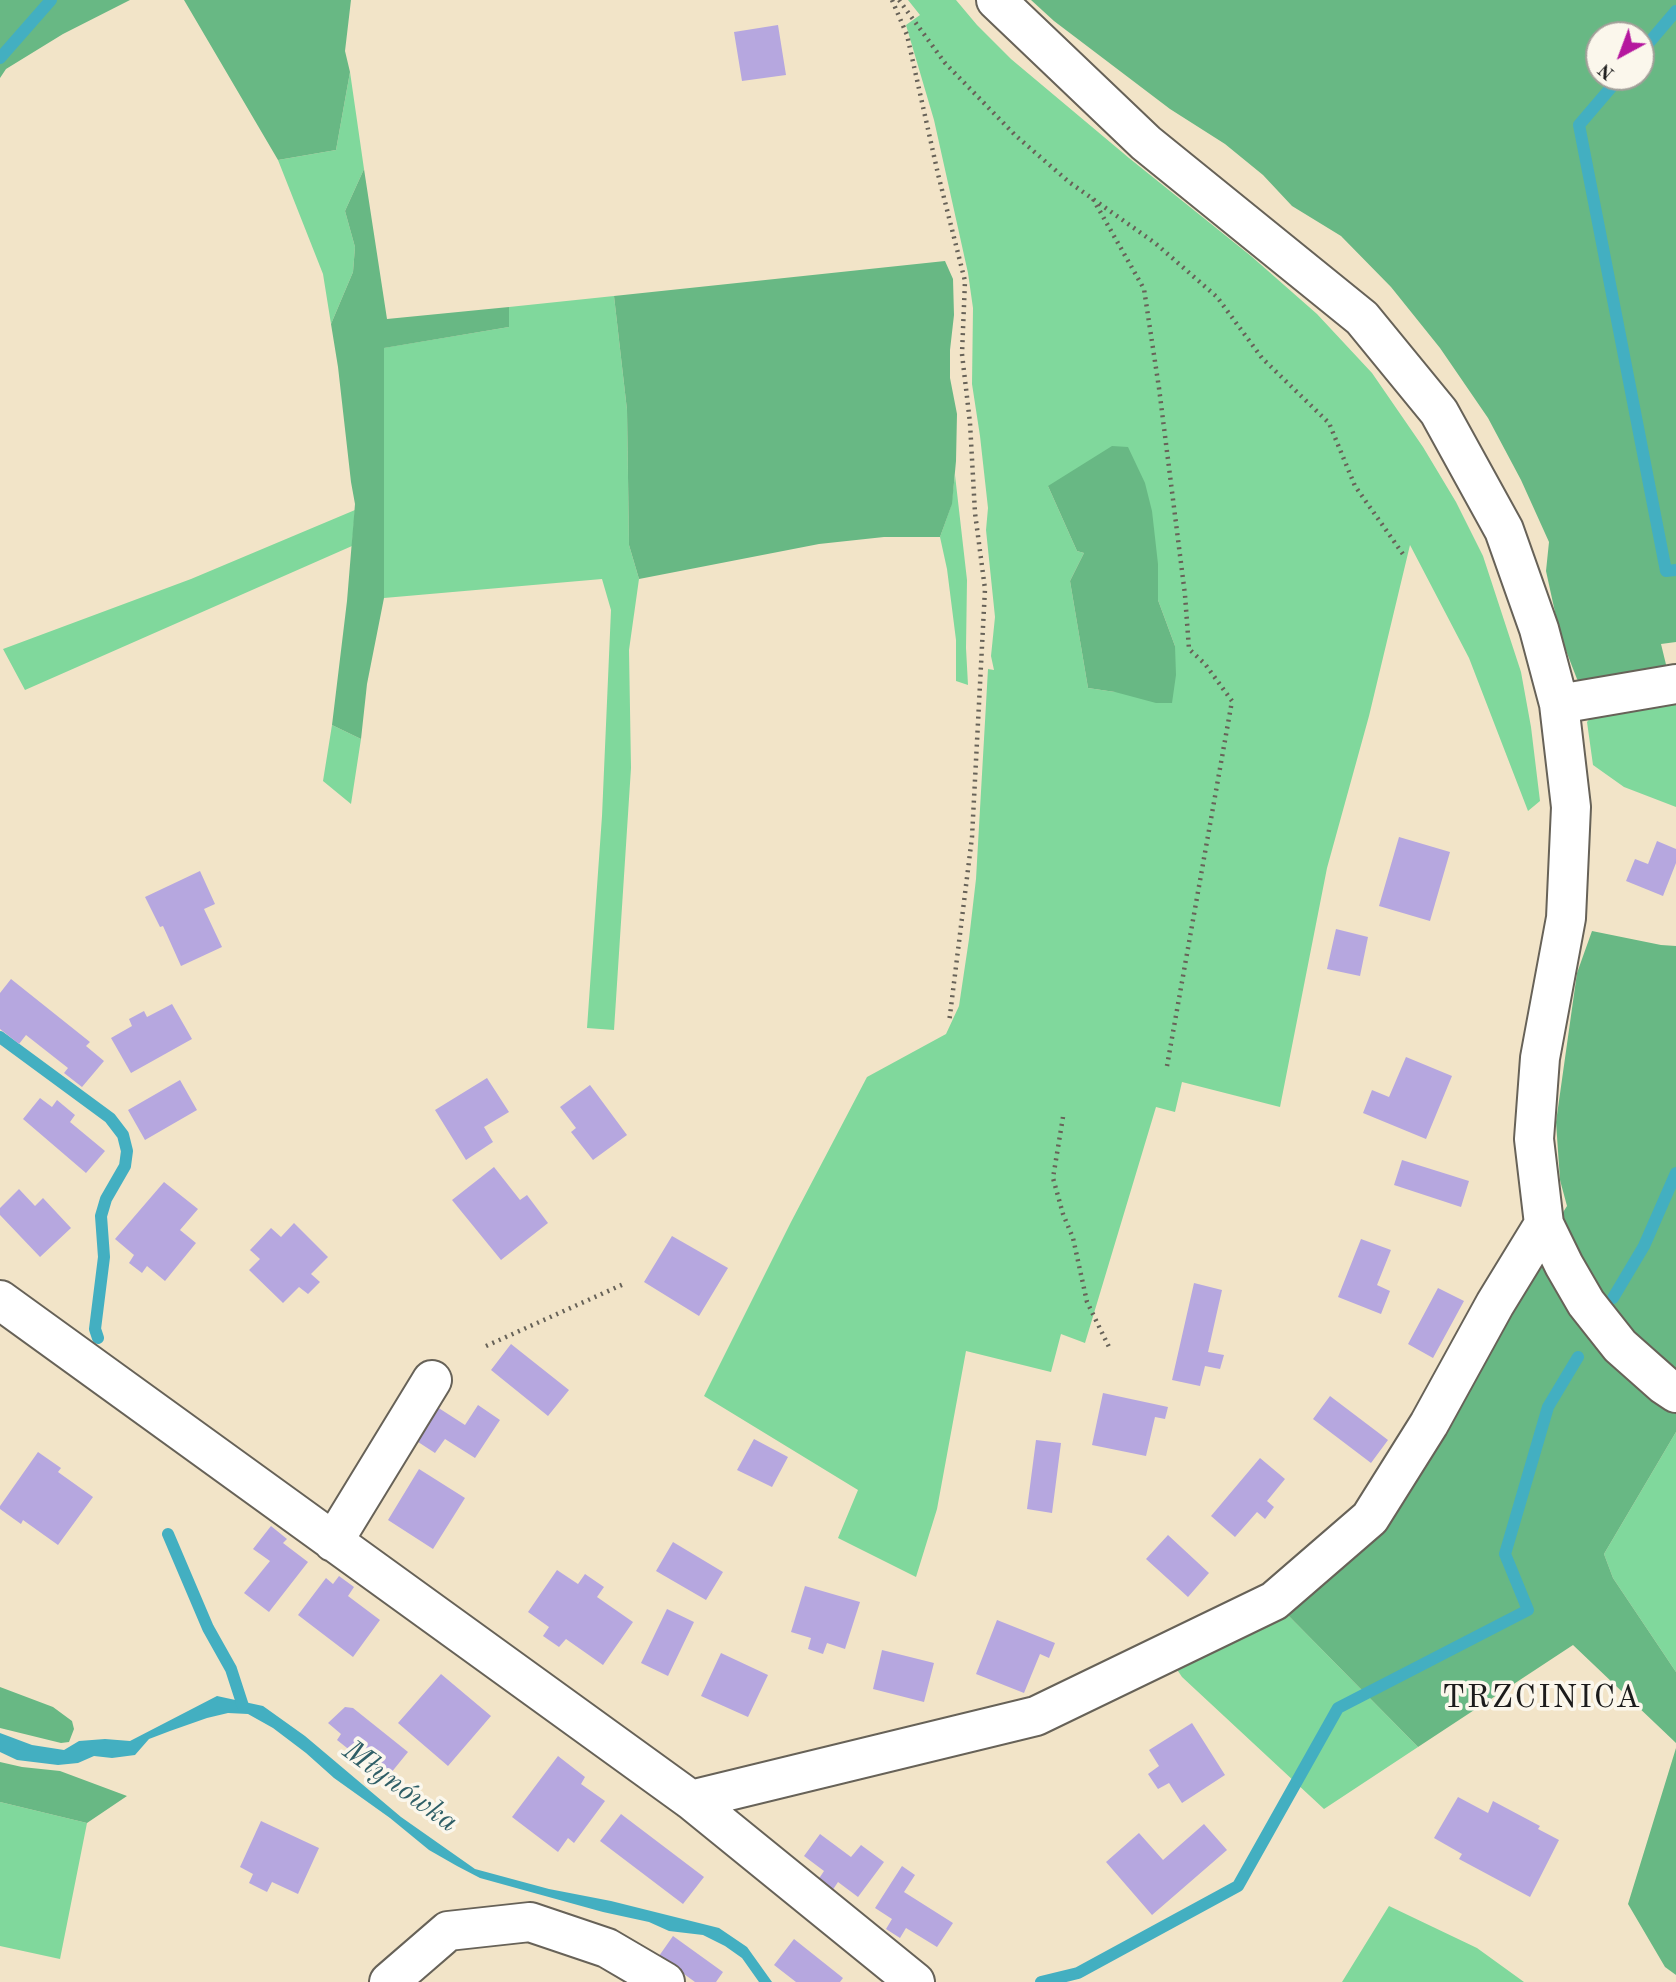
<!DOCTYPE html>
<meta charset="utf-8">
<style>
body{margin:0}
#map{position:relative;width:1676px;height:1982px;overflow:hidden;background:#f2e4c8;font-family:"Old Standard TT",serif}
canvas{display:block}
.north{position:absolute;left:1585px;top:21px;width:70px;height:70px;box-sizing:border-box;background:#fbf7ec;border:2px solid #a29f99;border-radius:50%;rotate:221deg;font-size:19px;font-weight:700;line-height:28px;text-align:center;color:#1c1c1c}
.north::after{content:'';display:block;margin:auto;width:24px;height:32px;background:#b5179e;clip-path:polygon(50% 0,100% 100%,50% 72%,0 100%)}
</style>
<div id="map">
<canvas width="1676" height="1982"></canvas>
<div class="north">N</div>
</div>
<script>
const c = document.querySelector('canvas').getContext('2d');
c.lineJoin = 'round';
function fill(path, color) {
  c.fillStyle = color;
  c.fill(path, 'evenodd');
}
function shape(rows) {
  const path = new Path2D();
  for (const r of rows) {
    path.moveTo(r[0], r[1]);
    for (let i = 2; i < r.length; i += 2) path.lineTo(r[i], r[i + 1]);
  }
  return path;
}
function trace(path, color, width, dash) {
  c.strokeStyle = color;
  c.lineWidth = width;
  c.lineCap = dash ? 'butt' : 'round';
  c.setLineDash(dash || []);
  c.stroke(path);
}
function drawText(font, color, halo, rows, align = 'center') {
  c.font = font + ' "Old Standard TT",serif';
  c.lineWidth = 7;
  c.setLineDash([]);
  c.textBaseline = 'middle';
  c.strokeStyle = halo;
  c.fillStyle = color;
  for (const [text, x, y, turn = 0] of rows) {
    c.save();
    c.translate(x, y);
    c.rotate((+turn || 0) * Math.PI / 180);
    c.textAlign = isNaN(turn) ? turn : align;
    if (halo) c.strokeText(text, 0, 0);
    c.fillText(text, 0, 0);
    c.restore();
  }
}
const green = shape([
 [908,0,956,0,977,25,1011,59,1129,158,1251,256,1317,314,1372,373,1423,447,1456,502,1483,556,1521,672,1531,727,1540,801,1528,811,1469,658,1410,545,1369,716,1327,868,1280,1107,1182,1082,1175,1112,1156,1107,1085,1343,1061,1334,1051,1372,966,1351,937,1509,916,1577,838,1538,858,1490,704,1396,791,1222,867,1077,946,1034,959,1006,969,939,976,879,988,669,994,670,991,656,995,617,986,530,988,508,980,436,972,384,973,308,968,273,934,120,906,25,920,15],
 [1048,486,1158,564,1158,600,1175,646,1115,692,1088,688,1070,581,1084,553,1077,551],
 [350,72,364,169,345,211,355,247,353,272,331,324,323,274,278,160,336,150],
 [614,296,627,410,629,545,639,579,629,650,631,768,614,1030,587,1028,602,816,611,610,602,579,384,598,383,502,383,348,509,327,509,307],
 [955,475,967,580,966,648,968,685,956,681,956,640,947,569,940,537,951,506],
 [355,510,352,546,25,690,3,649,191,579],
 [1676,702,1676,807,1624,787,1593,765,1587,722,1594,714],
 [332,725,361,739,351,804,323,781],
 [1676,1432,1676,1672,1613,1578,1604,1554],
 [1274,1601,1418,1747,1324,1809,1182,1677,1166,1653],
 [0,1802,87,1823,60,1959,0,1946],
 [1389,1906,1477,1948,1524,1982,1342,1982]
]);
const forest = shape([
 [0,0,130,0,63,34,6,69,0,78],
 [184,0,351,0,345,51,350,72,336,150,278,160],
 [1031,0,1676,0,1676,642,1661,644,1671,685,1593,699,1577,679,1560,635,1546,571,1549,542,1521,480,1488,418,1440,348,1391,287,1341,236,1292,206,1263,175,1225,144,1170,109,1054,21],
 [1599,35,1641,35,1641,77,1599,77],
 [364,169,387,319,509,307,509,327,384,348,384,598,367,684,361,739,332,725,347,601,355,504,351,482,338,367,331,324,353,272,355,247,345,211],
 [945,261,953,279,954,315,950,350,950,378,957,414,956,461,952,504,940,537,884,537,819,544,639,579,629,545,627,410,614,296],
 [1112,446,1128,447,1145,483,1152,511,1158,564,1158,600,1175,646,1176,675,1172,703,1156,703,1115,692,1088,688,1070,581,1084,553,1077,551,1048,486],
 [1592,931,1661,945,1676,946,1676,1432,1604,1554,1613,1578,1676,1672,1676,1743,1573,1645,1418,1747,1274,1601,1370,1518,1567,1206,1560,1180,1556,1122,1577,973],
 [0,1687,53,1707,72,1721,74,1729,69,1742,61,1743,0,1728],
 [1676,1748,1676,1975,1665,1967,1628,1904],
 [0,1762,22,1767,60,1771,127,1796,87,1823,0,1802]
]);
const water = shape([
 [217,1696,263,1706,305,1736,401,1817,475,1869,549,1889,611,1901,719,1928,747,1947,772,1982,759,1982,742,1958,725,1946,703,1935,669,1931,649,1922,603,1912,480,1878,457,1866,429,1850,390,1818,334,1778,306,1753,273,1728,248,1714,228,1713,207,1718,170,1731,149,1739,135,1755,112,1758,94,1756,78,1763,58,1765,17,1760,0,1752,0,1733,32,1745,64,1750,79,1741,105,1739,130,1741]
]);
const stream = shape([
 [1641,52,1676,11],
 [0,58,51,0],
 [1620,77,1579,125,1666,571,1676,570],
 [0,1037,110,1118,123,1135,127,1151,125,1166,106,1199,101,1216,104,1257,95,1329,98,1338],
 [1613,1298,1644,1246,1676,1173],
 [168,1534,208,1628,231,1669,243,1706],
 [1041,1982,1078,1973,1238,1886,1338,1708,1528,1610,1505,1554,1548,1407,1578,1357]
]);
const building = shape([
 [778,25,786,75,742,81,734,32],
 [1399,837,1450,852,1430,921,1379,906],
 [1657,841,1676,849,1676,863,1663,896,1626,881,1635,859,1648,864],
 [200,871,215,904,204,909,222,947,181,966,163,926,160,927,145,897],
 [1336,929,1368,937,1360,976,1327,969],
 [11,979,90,1042,86,1046,104,1061,82,1087,64,1073,68,1068,26,1035,19,1044,0,1029,0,993],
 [172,1004,192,1039,131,1073,111,1038,132,1026,129,1019,144,1011,147,1017],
 [1406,1057,1452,1076,1426,1139,1363,1113,1372,1090,1389,1097],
 [487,1078,509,1112,484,1127,493,1142,466,1160,435,1110],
 [180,1080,197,1110,145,1140,128,1110],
 [590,1085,627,1135,593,1160,571,1132,576,1128,560,1107],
 [40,1098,52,1107,57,1100,75,1115,70,1122,105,1151,86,1173,23,1119],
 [1402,1160,1469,1181,1461,1207,1394,1185],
 [494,1167,520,1200,527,1195,548,1223,501,1260,452,1200],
 [164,1182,198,1209,180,1230,196,1243,165,1281,147,1266,142,1273,129,1263,134,1255,115,1239],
 [19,1189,35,1206,43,1198,71,1228,40,1257,0,1215,0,1208],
 [294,1223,328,1257,311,1274,320,1282,308,1294,299,1287,283,1303,249,1270,260,1259,250,1250,271,1228,281,1237],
 [672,1236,728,1268,699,1316,644,1282],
 [1361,1239,1391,1250,1377,1285,1390,1291,1381,1314,1338,1297],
 [1194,1283,1222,1290,1208,1352,1224,1355,1220,1369,1205,1366,1200,1386,1172,1380],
 [1438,1288,1464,1301,1433,1358,1408,1344],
 [511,1344,569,1390,548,1416,491,1370],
 [1103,1393,1168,1407,1165,1419,1155,1417,1146,1456,1092,1445],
 [1330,1396,1388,1440,1371,1463,1313,1419],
 [434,1405,465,1425,478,1405,500,1420,475,1458,445,1439,435,1453,412,1438],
 [754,1439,788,1457,772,1487,737,1470],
 [1036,1440,1061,1443,1052,1513,1027,1509],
 [38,1452,61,1468,58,1472,93,1497,58,1545,23,1520,21,1524,0,1509,0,1506],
 [1260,1458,1285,1479,1267,1501,1274,1507,1265,1519,1257,1512,1235,1537,1211,1516],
 [419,1469,465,1498,433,1549,388,1520],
 [271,1526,287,1539,283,1543,308,1562,269,1612,244,1593,270,1561,253,1549],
 [1168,1535,1209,1573,1188,1597,1146,1559],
 [673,1542,723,1572,706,1600,656,1571],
 [557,1570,578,1584,585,1574,604,1587,597,1597,633,1622,603,1665,566,1639,559,1647,543,1636,549,1627,528,1612],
 [339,1576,354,1587,348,1596,380,1620,353,1657,298,1615,326,1578,333,1584],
 [805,1586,860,1602,845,1649,827,1643,823,1654,808,1649,811,1638,791,1632],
 [667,1609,694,1622,668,1676,641,1663],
 [997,1620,1055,1643,1049,1658,1040,1654,1024,1693,976,1674],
 [882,1650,934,1663,924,1702,873,1689],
 [721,1653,768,1675,748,1717,701,1696],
 [441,1674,491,1716,448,1766,398,1723],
 [345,1707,353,1708,408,1752,386,1779,337,1740,341,1734,328,1723],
 [1192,1723,1225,1775,1182,1803,1169,1783,1158,1789,1148,1774,1159,1766,1149,1750],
 [558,1756,585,1777,581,1784,605,1801,574,1843,568,1838,558,1852,512,1817],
 [1458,1797,1488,1813,1493,1801,1540,1826,1538,1829,1559,1840,1530,1897,1459,1859,1462,1854,1434,1838],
 [621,1814,704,1877,683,1904,600,1841],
 [261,1821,319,1848,298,1894,272,1882,267,1892,249,1883,253,1874,240,1867],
 [1204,1824,1227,1850,1152,1915,1106,1862,1139,1833,1163,1860],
 [820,1834,851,1857,861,1845,884,1862,858,1897,838,1882,832,1891,818,1880,824,1871,804,1856],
 [902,1866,915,1875,904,1892,953,1923,937,1947,906,1928,900,1938,886,1929,892,1919,875,1908],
 [673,1936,723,1972,716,1982,695,1982,659,1956],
 [794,1939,843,1978,840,1982,796,1982,774,1965]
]);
const path = shape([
 [892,0,907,35,938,174,965,281,962,354,970,423,975,513,985,589,972,837,949,1023],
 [899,0,945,63,1015,135,1069,182,1155,243,1217,297,1262,358,1329,423,1355,486,1405,557],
 [1093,199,1144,289,1159,388,1185,595,1189,649,1205,664,1232,701,1167,1066],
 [1063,1117,1053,1178,1063,1214,1073,1238,1087,1302,1110,1349],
 [486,1346,626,1283]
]);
const minor = shape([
 [996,0,1146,143,1362,318,1439,412,1504,530,1539,629,1559,704,1571,807,1566,918,1540,1058,1534,1139,1544,1224,1564,1265,1586,1303,1620,1346,1664,1385,1676,1393],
 [1559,704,1676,684],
 [0,1300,691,1800,915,1982],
 [333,1542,432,1380],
 [691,1800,1036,1716,1274,1601,1370,1518,1429,1424,1495,1304,1544,1224],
 [389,1982,448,1931,530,1922,607,1948,665,1982]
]);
const waterNames = [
 ["Młynówka",400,1787,36]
];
const quarterNames = [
 ["TRZCINICA",1542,1699]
];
fill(green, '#80d89c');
fill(forest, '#68b884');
fill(water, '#43afc1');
trace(stream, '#43afc1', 12);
fill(building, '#b6a7df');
trace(minor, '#676258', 42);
trace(path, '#676258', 4.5, [2, 5]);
trace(minor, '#fff', 38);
drawText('italic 30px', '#2e5e66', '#fbf7ec', waterNames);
c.letterSpacing = '2px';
drawText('32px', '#1c1c1c', '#fbf7ec', quarterNames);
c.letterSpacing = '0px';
</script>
